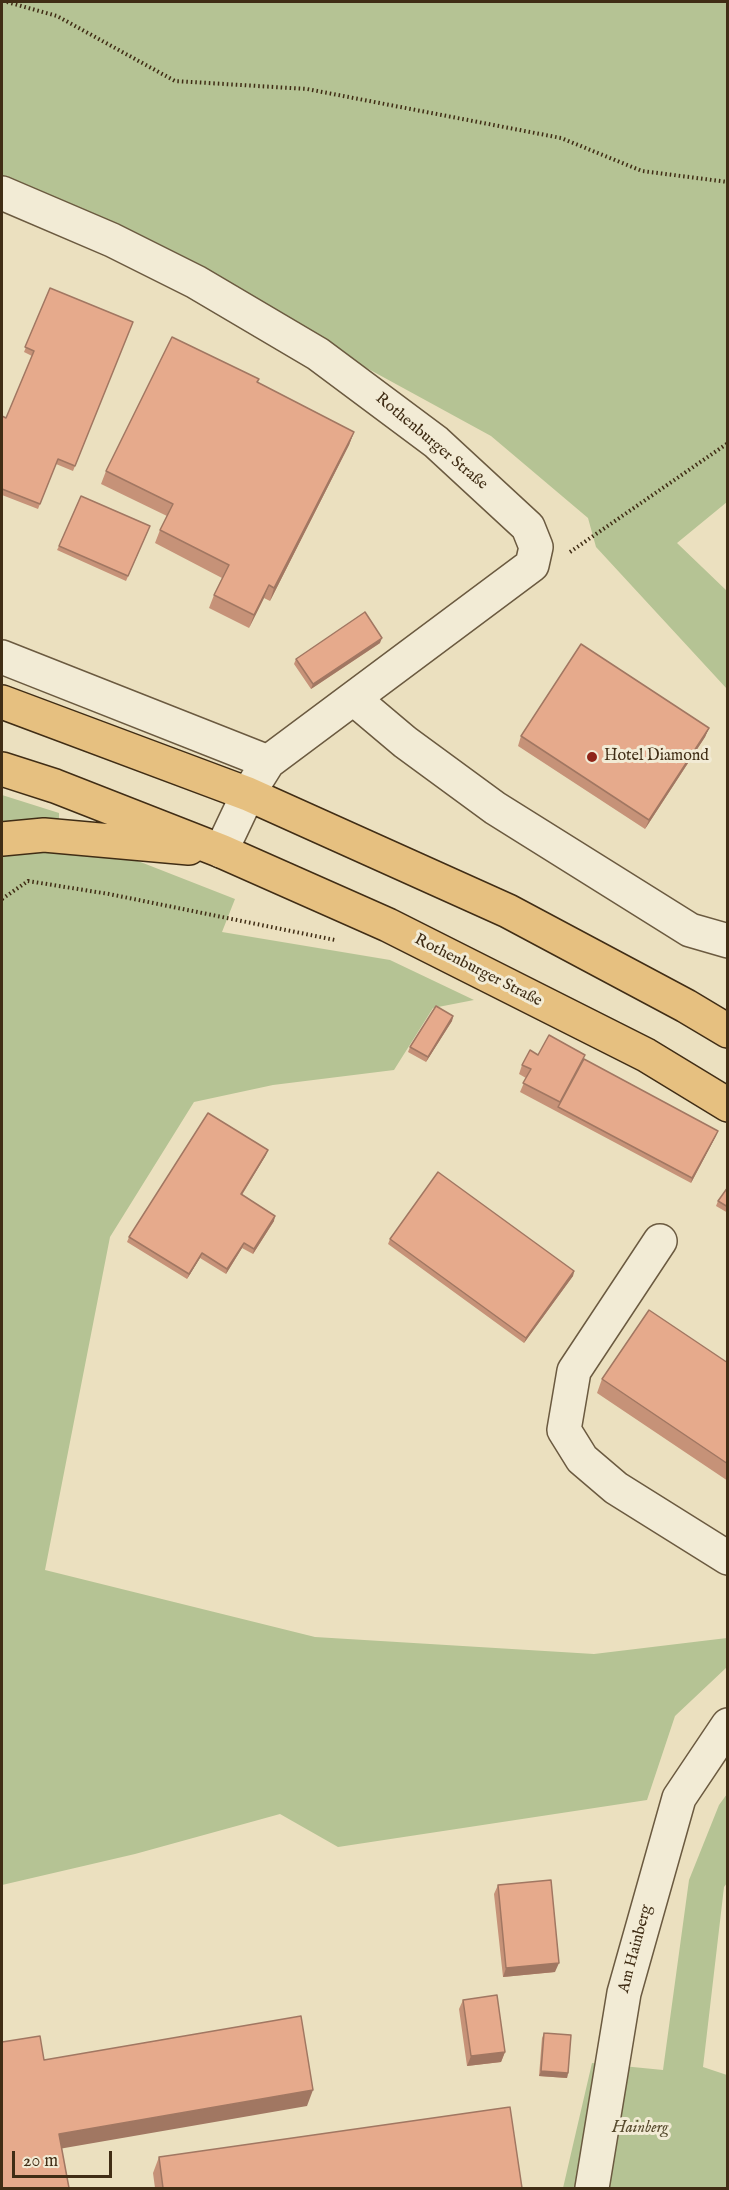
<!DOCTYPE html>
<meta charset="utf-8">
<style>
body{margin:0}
#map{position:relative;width:729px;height:2190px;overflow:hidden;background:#ebe0bf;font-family:"IM FELL English",serif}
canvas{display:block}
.frame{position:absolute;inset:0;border:3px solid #402d15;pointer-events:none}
.scale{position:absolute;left:12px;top:2151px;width:100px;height:27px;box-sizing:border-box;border:3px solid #402d15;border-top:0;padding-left:8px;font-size:18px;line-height:21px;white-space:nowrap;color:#402d15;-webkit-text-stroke:4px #f2ebd5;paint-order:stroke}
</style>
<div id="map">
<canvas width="729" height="2190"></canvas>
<div class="frame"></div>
<div class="scale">20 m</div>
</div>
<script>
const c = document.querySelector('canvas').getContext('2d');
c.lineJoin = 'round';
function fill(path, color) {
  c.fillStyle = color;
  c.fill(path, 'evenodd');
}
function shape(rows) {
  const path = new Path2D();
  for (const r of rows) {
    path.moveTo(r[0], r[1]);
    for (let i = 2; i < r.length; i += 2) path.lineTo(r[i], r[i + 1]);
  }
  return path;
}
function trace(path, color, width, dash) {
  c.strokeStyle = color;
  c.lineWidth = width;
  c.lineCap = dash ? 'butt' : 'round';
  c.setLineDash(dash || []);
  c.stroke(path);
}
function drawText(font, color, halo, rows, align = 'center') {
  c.font = font + ' "IM FELL English",serif';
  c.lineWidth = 6;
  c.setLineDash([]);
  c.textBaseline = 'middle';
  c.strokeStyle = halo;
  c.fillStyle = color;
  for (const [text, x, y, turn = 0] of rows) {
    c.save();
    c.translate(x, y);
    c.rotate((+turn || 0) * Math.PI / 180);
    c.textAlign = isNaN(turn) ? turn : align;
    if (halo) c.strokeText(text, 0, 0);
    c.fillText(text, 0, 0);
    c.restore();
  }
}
const green = shape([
 [2,2,727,2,727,502,677,543,727,591,727,689,596,547,588,518,491,436,308,336,2,178],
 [2,795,59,813,59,820,37,820,2,825],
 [28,847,115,852,235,899,222,932,390,960,474,1000,433,1008,394,1070,273,1085,194,1102,110,1237,45,1570,315,1637,594,1654,727,1638,727,1667,675,1716,647,1800,338,1847,280,1814,135,1854,2,1885,2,851],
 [727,1794,727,1883,724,1887,703,2067,727,2075,727,2188,563,2188,592,2063,663,2070,689,1880,719,1805]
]);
const path = shape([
 [7,2,57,16,175,81,307,89,561,138,642,171,728,182],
 [570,552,728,443],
 [2,899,28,881,109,894,335,940]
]);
const minor = shape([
 [2,193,112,240,196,282,318,354,436,442,528,527,536,547,532,565,268,762,248,794,221,851],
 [2,657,268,762],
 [354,699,405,742,495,808,690,930,728,941],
 [660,1241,574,1371,564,1430,582,1459,616,1488,728,1558],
 [592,2188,624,1993,679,1798,728,1725]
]);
const major = shape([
 [2,702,248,794,508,911,686,1006,728,1031],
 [2,769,55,786,221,851,388,925,646,1055,728,1105],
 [2,839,44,835,189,848]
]);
const wall = shape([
 [50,288,133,322,73,471,56,464,38,509,2,495,2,416,6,418,32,356,24,352],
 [259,379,257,383,354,432,349,445,270,601,264,598,249,628,209,608,214,595,222,578,155,543,160,530,167,516,101,484,106,471],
 [148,531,126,581,57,550,59,546],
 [380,643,311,689,294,664,296,659],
 [709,728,705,737,645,829,518,746,521,736],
 [453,1016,452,1021,426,1062,408,1052,410,1047],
 [538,1055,584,1059,716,1136,691,1183,520,1092,526,1078,519,1074,522,1065],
 [266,1155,242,1195,274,1221,253,1254,242,1248,226,1274,200,1258,187,1279,127,1242,129,1237],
 [728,1187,728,1213,716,1206,718,1201],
 [390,1239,574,1271,573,1276,524,1343,388,1244],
 [728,1363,728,1481,597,1393,602,1379],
 [498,1885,555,1972,503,1977,494,1894],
 [463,2000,505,2052,501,2062,467,2066,459,2009],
 [544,2033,568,2073,567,2078,539,2076,542,2038],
 [159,2157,522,2188,155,2188,153,2173]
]);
const shadedWall = shape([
 [354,432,349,445,270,601,274,588],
 [269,585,264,598,249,628,254,615],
 [382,638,380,643,311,689,313,684],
 [709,728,705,737,645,829,649,820],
 [453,1016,452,1021,426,1062,428,1057],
 [718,1131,716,1136,691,1183,692,1178],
 [268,1150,266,1155,239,1199,241,1194],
 [275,1216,274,1221,253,1254,254,1249],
 [244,1243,242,1248,226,1274,227,1269],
 [202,1253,200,1258,187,1279,189,1274],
 [574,1271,573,1276,524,1343,526,1338],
 [559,1963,555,1972,503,1977,506,1968],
 [505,2052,501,2062,467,2066,471,2056],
 [541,2071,568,2073,567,2078,539,2076],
 [313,2090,307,2106,53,2150,59,2134]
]);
const building = shape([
 [50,288,133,322,75,466,58,459,40,504,2,489,2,416,6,418,34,351,25,347,50,288],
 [172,337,259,379,257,382,354,432,274,588,269,585,254,615,214,595,229,565,160,530,173,504,106,471,172,337],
 [81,496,150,526,128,576,59,546,81,496],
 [365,612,382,638,313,684,296,659,365,612],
 [581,644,709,728,649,820,521,736,581,644],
 [436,1006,453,1016,428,1057,410,1047,436,1006],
 [549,1035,585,1055,560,1102,523,1083,531,1069,522,1065,530,1050,538,1055,549,1035],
 [584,1059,718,1131,692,1178,558,1107,584,1059],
 [208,1113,268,1150,241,1194,275,1216,254,1249,244,1243,227,1269,202,1253,189,1274,129,1237,208,1113],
 [438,1172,574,1271,526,1338,390,1239,438,1172],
 [728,1187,728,1207,718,1201,728,1187],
 [649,1310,728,1363,728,1464,602,1379,649,1310],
 [551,1880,559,1963,506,1968,498,1885,551,1880],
 [497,1995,505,2052,471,2056,463,2000,497,1995],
 [301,2016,313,2090,59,2134,69,2188,2,2188,2,2042,40,2036,44,2060,301,2016],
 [544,2033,571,2035,568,2073,541,2071,544,2033],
 [510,2107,522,2188,163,2188,159,2157,510,2107]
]);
const markers = [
 [592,757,6,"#8f2418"]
];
const streetNames = [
 ["Rothenburger Straße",431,442,40],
 ["Rothenburger Straße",478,971,27],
 ["Am Hainberg",636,1949,-75]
];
const poiNames = [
 ["Hotel Diamond",604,757]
];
const parkNames = [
 ["Hainberg",640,2129]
];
fill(green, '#b5c394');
trace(minor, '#6b5a40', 36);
trace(major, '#402d15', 36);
trace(path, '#402d15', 4, [1.5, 3]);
trace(minor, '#f2ebd5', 33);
trace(major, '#e6c080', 33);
fill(wall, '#c69278');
fill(shadedWall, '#a17762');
fill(building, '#e6aa8c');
trace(building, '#a17762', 1.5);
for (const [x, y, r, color] of markers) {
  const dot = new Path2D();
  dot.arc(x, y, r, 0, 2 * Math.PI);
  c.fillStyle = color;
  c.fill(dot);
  trace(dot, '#f2ebd5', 2);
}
drawText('16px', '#402d15', '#f2ebd5', streetNames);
drawText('16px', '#402d15', '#f2ebd5', poiNames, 'left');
drawText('italic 16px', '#574b2e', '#f2ebd5', parkNames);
</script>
